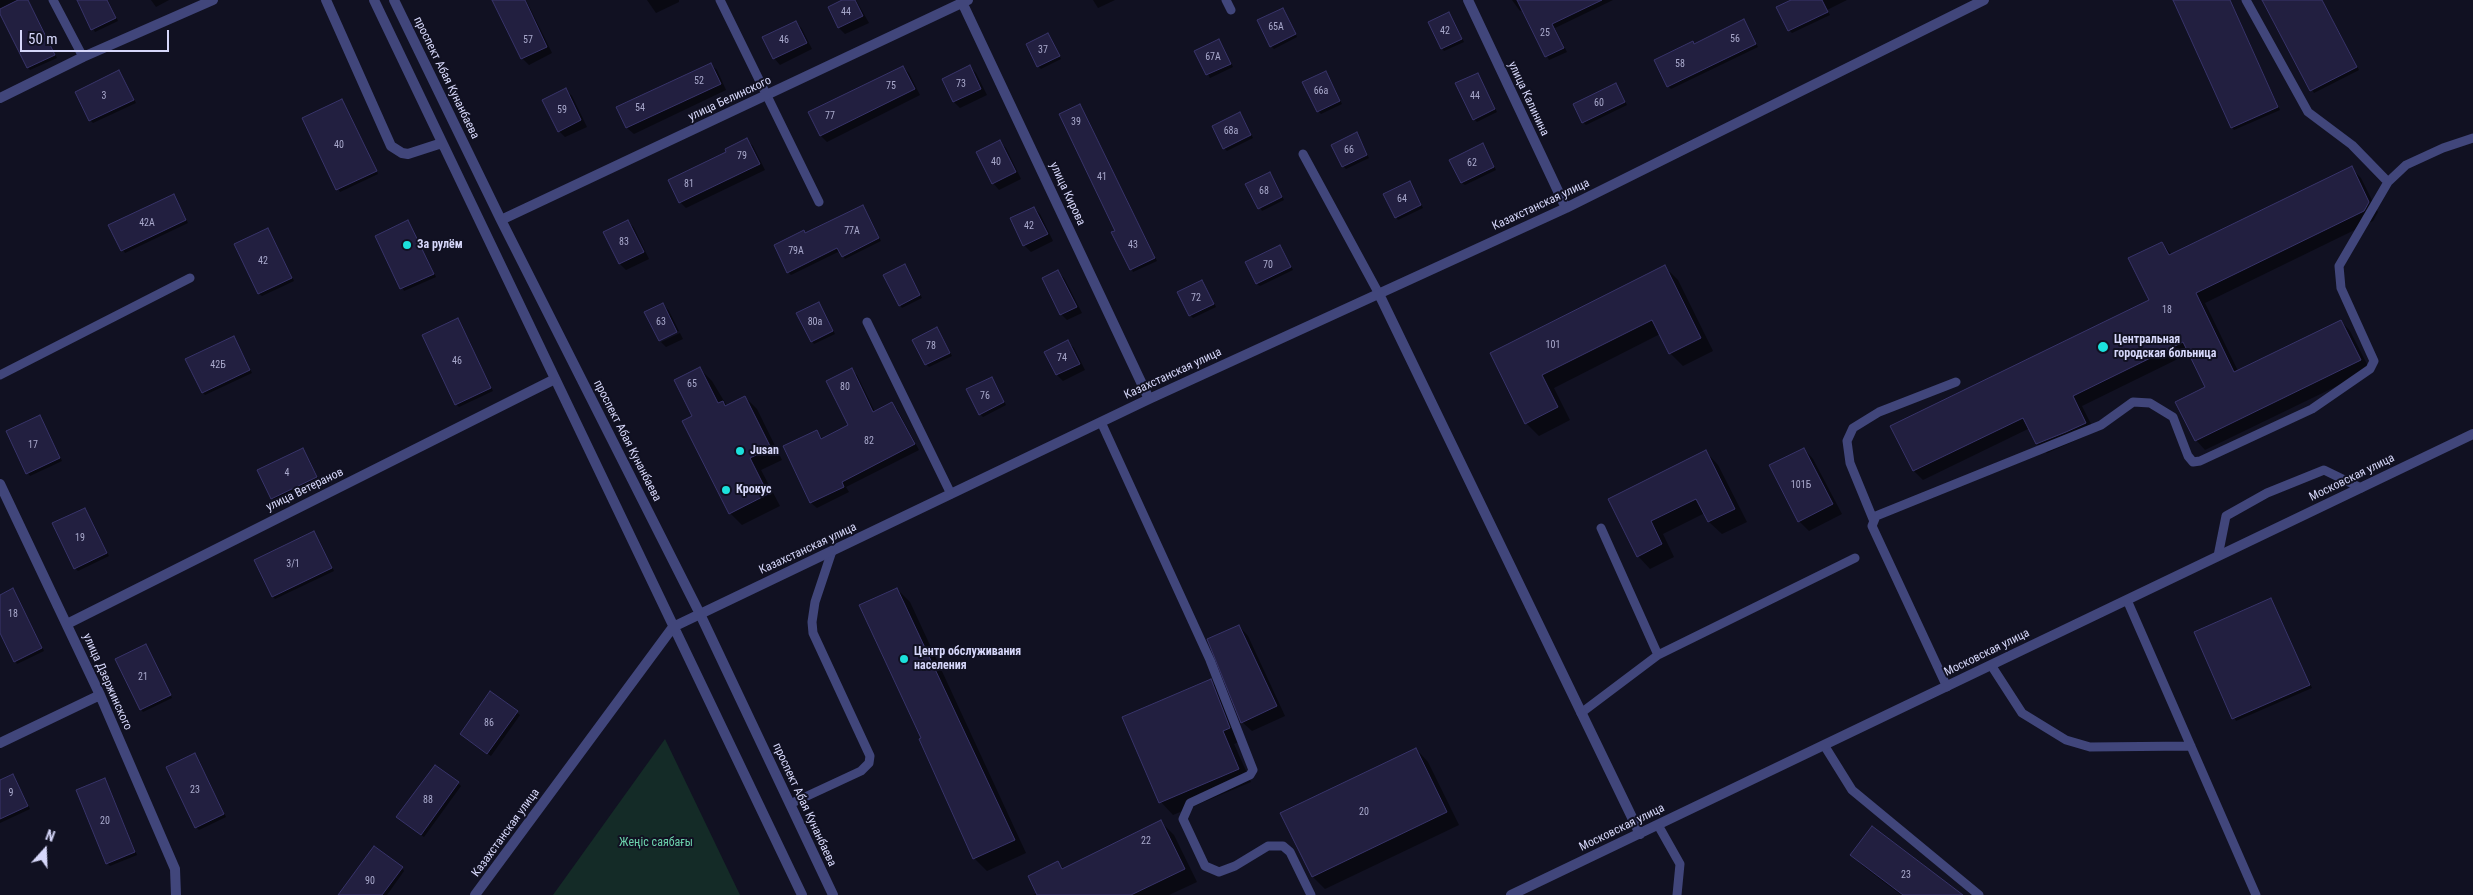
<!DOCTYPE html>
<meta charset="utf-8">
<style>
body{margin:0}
#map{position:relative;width:2473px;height:895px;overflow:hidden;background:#112;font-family:"Roboto Condensed",sans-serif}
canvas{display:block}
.north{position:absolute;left:20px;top:825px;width:50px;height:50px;-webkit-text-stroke:4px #112;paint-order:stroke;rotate:20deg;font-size:14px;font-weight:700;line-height:20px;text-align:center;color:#d6d7fa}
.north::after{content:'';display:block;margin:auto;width:18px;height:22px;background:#d6d7fa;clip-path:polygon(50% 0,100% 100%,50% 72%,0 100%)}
.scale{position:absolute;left:20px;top:30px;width:149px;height:22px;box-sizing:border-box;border:2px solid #d6d7fa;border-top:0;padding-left:6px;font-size:15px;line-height:18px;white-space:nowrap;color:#d6d7fa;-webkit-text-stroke:4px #112;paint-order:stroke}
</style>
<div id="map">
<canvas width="2473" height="895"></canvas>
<div class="north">N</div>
<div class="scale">50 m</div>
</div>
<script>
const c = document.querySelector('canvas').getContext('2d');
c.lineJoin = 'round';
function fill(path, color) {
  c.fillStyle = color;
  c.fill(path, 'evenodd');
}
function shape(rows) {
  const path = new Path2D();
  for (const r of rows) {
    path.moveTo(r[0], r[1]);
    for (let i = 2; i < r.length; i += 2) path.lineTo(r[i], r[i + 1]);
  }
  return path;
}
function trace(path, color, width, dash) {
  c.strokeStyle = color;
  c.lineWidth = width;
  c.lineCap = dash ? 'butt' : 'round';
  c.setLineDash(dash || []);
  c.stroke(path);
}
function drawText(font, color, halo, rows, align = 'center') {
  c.font = font + ' "Roboto Condensed",sans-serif';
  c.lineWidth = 4;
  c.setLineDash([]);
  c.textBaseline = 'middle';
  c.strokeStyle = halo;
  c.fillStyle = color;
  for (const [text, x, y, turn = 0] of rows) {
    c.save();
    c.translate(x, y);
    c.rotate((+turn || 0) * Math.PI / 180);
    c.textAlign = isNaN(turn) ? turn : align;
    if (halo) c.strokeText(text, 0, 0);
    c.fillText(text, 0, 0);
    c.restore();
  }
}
const green = shape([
 [665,739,740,895,553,895]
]);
const shadow = shape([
 [0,0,28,0,57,58,30,70,28,68,0,11],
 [78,0,108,0,118,21,95,32],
 [151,0,169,0,156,7],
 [494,0,526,0,552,53,529,65,522,58],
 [647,0,679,0,679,2,656,13],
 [845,0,856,0,869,23,845,34,839,28,830,8],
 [1093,0,1115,0,1098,8],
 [1512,0,1613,0,1555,28,1567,52,1549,60,1523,10,1520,11],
 [1794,0,1847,0,1827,10,1830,15,1792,33,1789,30],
 [2175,0,2230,0,2280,110,2234,130,2232,127],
 [2263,0,2322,0,2359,70,2314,93],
 [1285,12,1297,37,1274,49,1271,46],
 [1449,14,1464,42,1444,51,1442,48],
 [1744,21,1758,47,1671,89,1668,86],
 [796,22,802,29,812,49,780,65,774,58],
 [1048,34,1061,59,1041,69,1038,66],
 [1219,41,1233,67,1210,78,1196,51],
 [710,64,717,70,726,90,634,134,627,128,617,107],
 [903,67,909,73,920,95,827,142,821,136],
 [970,67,976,73,987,95,960,108,954,102,943,80],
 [119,72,136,103,93,123,90,120],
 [1325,72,1342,104,1321,114,1318,111],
 [1477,74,1497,112,1477,122,1474,119],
 [1616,85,1627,105,1586,125,1583,122],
 [566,90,572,96,587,127,565,137,559,131],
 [342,100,378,174,340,192,303,119],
 [1080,105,1157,261,1133,272,1116,231],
 [1242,117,1253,138,1227,151,1224,148],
 [1356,134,1369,158,1346,169,1343,166],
 [747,140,753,146,765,170,686,208,680,202,728,153],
 [1000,142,1006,148,1021,179,999,190,993,183],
 [1483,145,1496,170,1465,185,1462,183],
 [2351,168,2361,178,2378,212,2373,221,2205,303,2238,371,2341,321,2350,331,2370,370,2205,450,2196,440,2207,388,2190,353,2082,406,2095,432,2047,453,2037,444,2030,428,1923,480,1914,471,2151,301,2162,243,2172,255],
 [1270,174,1284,200,1262,211,1247,185],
 [1409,183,1423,208,1398,220,1396,217],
 [174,195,188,223,125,253,110,226],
 [863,206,881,241,845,259,840,251,791,275,788,272,804,232,806,234],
 [1034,208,1040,214,1053,241,1031,252,1024,245],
 [628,221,634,228,649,259,626,270,620,264,605,233],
 [408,222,436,277,404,291,377,237],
 [268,230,294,281,262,296,259,294],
 [1280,246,1293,270,1260,286,1257,284],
 [905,266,922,298,902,308,900,305],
 [1665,267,1678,280,1713,351,1683,366,1670,353,1660,334,1554,388,1570,420,1539,436,1526,423,1491,353],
 [1058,272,1064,278,1082,313,1067,320,1061,314],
 [1202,281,1216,307,1193,318,1190,315],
 [663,304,669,311,679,331,661,339,661,341,646,312],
 [819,304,835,334,814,344,812,341],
 [457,319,493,391,459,407,456,404],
 [937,329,952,356,929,367,926,364],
 [680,333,683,339,666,347,661,342],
 [234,337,252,373,205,395,203,393],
 [1068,342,1074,348,1085,370,1063,381,1057,375,1046,352],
 [700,369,712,381,727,406,745,397,757,409,782,460,761,470,780,506,742,525,730,513,693,416],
 [851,370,857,375,875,412,892,404,897,409,919,450,846,487,849,492,817,508,811,503,784,446,816,431,823,439,849,426],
 [991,378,1006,405,983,417,980,414],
 [39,417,62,461,30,476,28,473],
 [1804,449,1813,459,1842,514,1809,531,1799,521],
 [305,452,319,480,274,501,272,498],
 [1706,452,1718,465,1747,522,1722,534,1709,522,1705,513,1663,534,1674,557,1650,569,1638,556,1610,500],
 [85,509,109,556,78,571,75,568],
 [314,533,334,571,275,599,273,597],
 [897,589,910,602,1026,853,987,871,974,858,922,739],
 [13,590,44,651,17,664,0,631,0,596],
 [2271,600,2312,688,2236,721,2195,633],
 [1239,626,1248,636,1285,716,1252,731,1242,722],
 [146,646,172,698,143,712,141,709],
 [1210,680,1223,693,1242,741,1234,744,1251,782,1173,815,1161,802,1124,717],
 [491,693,520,715,491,756,464,737],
 [1416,749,1428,762,1459,825,1325,889,1313,877],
 [195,755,226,817,199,830,196,827],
 [15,778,30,809,0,823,0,781],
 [105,779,137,855,110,866,107,863],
 [458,783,461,786,424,837,401,820],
 [1161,822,1174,835,1197,882,1169,895,1033,895,1037,893,1058,862,1064,869],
 [1851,855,1960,895,1901,895,1864,867],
 [402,868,404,871,387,895,340,895]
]);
const building = shape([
 [18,0,28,0,55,55,27,68,0,14,0,9,18,0],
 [77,0,107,0,116,18,91,30,77,0],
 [492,0,525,0,547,47,521,59,492,0],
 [842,0,855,0,863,16,838,28,828,7,842,0],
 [1517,0,1602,0,1552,24,1564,48,1545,57,1517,0],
 [1791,0,1822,0,1828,12,1788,31,1776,7,1791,0],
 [2173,0,2230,0,2278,107,2231,128,2173,0],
 [2262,0,2322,0,2357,67,2310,91,2262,0],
 [1283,8,1296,34,1270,47,1257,20,1283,8],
 [1449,12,1462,39,1441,49,1428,22,1449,12],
 [1744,19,1756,44,1667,87,1654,60,1693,41,1694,44,1744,19],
 [796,21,807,43,773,59,762,37,796,21],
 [1048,33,1060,56,1037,67,1026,44,1048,33],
 [1219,39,1231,64,1206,75,1194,51,1219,39],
 [711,63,721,84,626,128,616,107,711,63],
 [970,65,981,89,953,102,942,79,970,65],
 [903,66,915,89,820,136,808,112,903,66],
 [119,70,134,100,89,121,75,92,119,70],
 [1326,71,1340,101,1317,112,1302,82,1326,71],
 [1478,73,1495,109,1473,120,1455,83,1478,73],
 [1616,83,1625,102,1582,123,1573,104,1616,83],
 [566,88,581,120,558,132,542,100,566,88],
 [342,99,377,171,336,190,302,118,342,99],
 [1080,104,1155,258,1130,270,1111,232,1115,231,1059,114,1080,104],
 [1240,112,1251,135,1223,149,1212,126,1240,112],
 [1357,132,1367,155,1342,167,1331,145,1357,132],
 [747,138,760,164,679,203,668,180,726,152,725,149,747,138],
 [1000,140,1016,172,992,184,976,152,1000,140],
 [1483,143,1494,167,1461,183,1449,160,1483,143],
 [2352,166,2369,202,2364,211,2196,293,2234,372,2341,320,2361,360,2195,441,2175,402,2205,387,2183,342,2073,396,2086,423,2066,432,2036,444,2023,418,1913,471,1890,426,2149,300,2128,258,2162,242,2169,255,2352,166],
 [1270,172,1282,197,1258,209,1245,184,1270,172],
 [1410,181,1421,205,1395,218,1383,194,1410,181],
 [174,194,186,220,121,251,108,225,174,194],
 [863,205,879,238,842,257,837,248,787,273,774,245,804,230,805,233,863,205],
 [1034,207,1048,234,1023,246,1010,218,1034,207],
 [408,220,434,274,400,289,375,236,408,220],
 [628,220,644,252,619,264,603,232,628,220],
 [268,228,292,278,258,294,234,244,268,228],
 [1280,245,1291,267,1256,284,1245,262,1280,245],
 [905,264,920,295,899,306,883,275,905,264],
 [1665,265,1701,338,1669,354,1652,320,1542,375,1558,407,1525,424,1490,353,1665,265],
 [1058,270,1077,307,1060,315,1042,278,1058,270],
 [1202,280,1214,304,1189,316,1177,292,1202,280],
 [819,302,833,331,811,342,796,313,819,302],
 [663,303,677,332,659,341,644,312,663,303],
 [458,318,491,388,455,405,422,335,458,318],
 [937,327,950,353,925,365,912,340,937,327],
 [234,336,250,370,202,393,185,359,234,336],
 [1068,340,1080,364,1056,375,1044,352,1068,340],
 [700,367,718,403,723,401,725,406,745,396,771,448,750,458,768,494,729,514,682,421,692,416,674,380,700,367],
 [852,368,873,412,892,402,915,444,842,482,844,487,810,503,783,446,817,430,821,439,848,425,826,381,852,368],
 [992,377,1004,402,979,415,966,389,992,377],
 [40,415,60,458,26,474,6,431,40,415],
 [303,448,317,477,271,499,257,470,303,448],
 [1804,448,1833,504,1798,522,1769,465,1804,448],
 [1706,450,1735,509,1708,522,1696,499,1651,521,1662,544,1637,557,1608,499,1706,450],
 [85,508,107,553,74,569,52,523,85,508],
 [314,531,332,568,272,597,254,560,314,531],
 [13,588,42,648,14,662,0,633,0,595,13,588],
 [897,588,1015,840,973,859,919,739,921,738,859,605,897,588],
 [2271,598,2310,685,2232,719,2194,632,2271,598],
 [1239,625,1277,706,1241,723,1207,639,1239,625],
 [146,644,171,695,140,710,115,659,146,644],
 [1211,679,1230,728,1223,731,1239,769,1159,803,1122,717,1211,679],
 [490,691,518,711,487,754,460,734,490,691],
 [1416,748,1447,812,1312,877,1280,813,1416,748],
 [195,753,224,814,195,828,166,767,195,753],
 [435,765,459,782,421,835,396,817,435,765],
 [13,774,28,806,0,819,0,780,13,774],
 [105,778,135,852,106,864,76,790,105,778],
 [1161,820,1185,869,1131,895,1037,895,1028,876,1058,861,1062,869,1161,820],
 [1872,826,1963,895,1903,895,1850,855,1872,826],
 [374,846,403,867,382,895,338,895,374,846]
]);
const lane = shape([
 [53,0,83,57],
 [720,0,819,202],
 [1226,0,1231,10],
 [2246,0,2308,112,2352,145,2388,182],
 [1303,154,1379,294],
 [867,322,951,494],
 [0,375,190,278],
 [1101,422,1210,660,1253,770,1250,775,1190,803,1183,819,1205,866,1219,872,1235,866,1268,846,1283,846,1290,852,1311,895],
 [1873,519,1850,463,1847,441,1853,428,1879,412,1956,382],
 [1601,528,1658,655],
 [2218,556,2226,516,2267,493,2324,470,2361,488],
 [2127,600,2256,895],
 [1991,665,2022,713,2066,740,2090,747,2191,746],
 [1947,687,1872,526,1876,516,2101,425,2133,402,2150,403,2173,417,2188,456,2193,462,2200,461,2312,409,2370,369,2374,361,2341,288,2339,266,2388,182,2406,165,2443,148,2473,138],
 [1581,713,1658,655,1855,558],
 [1824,745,1852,790,1979,895],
 [790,804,861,771,869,763,870,756,813,633,812,622,815,602,832,551],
 [1658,825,1680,864,1677,895]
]);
const street = shape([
 [326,0,391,146,402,153,408,154,442,143],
 [374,0,802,895],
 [394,0,501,220,700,614,833,895],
 [961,0,1149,399],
 [1468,0,1566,208],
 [0,98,83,57,213,0],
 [501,220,968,0],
 [1379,294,1640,834],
 [0,484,100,695,175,869,176,895],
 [67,624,555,379],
 [0,743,100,695],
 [475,895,673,627,1149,399,1566,208,1984,0],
 [1511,895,2473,434]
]);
const markers = [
 [407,245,5,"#1ce1dc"],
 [2103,347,6,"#1ce1dc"],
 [740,451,5,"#1ce1dc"],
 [726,490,5,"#1ce1dc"],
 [904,659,5,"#1ce1dc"]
];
const numberNames = [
 ["44",846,12],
 ["65А",1276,27],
 ["42",1445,31],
 ["25",1545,33],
 ["56",1735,39],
 ["57",528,40],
 ["46",784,40],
 ["37",1043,50],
 ["67А",1213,57],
 ["58",1680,64],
 ["52",699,81],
 ["73",961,84],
 ["75",891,86],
 ["66а",1321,91],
 ["3",104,96],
 ["44",1475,96],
 ["60",1599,103],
 ["54",640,108],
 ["59",562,110],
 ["77",830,116],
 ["39",1076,122],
 ["68а",1231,131],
 ["40",339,145],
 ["66",1349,150],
 ["79",742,156],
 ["40",996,162],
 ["62",1472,163],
 ["41",1102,177],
 ["81",689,184],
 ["68",1264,191],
 ["64",1402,199],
 ["42А",147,223],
 ["42",1029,226],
 ["77А",852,231],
 ["83",624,242],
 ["43",1133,245],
 ["79А",796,251],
 ["42",263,261],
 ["70",1268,265],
 ["72",1196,298],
 ["18",2167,310],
 ["63",661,322],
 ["80а",815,322],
 ["101",1553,345],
 ["78",931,346],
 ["74",1062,358],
 ["46",457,361],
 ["42Б",218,365],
 ["65",692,384],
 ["80",845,387],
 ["76",985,396],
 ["82",869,441],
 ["17",33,445],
 ["4",287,473],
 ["101Б",1801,485],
 ["19",80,538],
 ["3/1",293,564],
 ["18",13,614],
 ["21",143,677],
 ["86",489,723],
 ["23",195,790],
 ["9",11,793],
 ["88",428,800],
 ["20",1364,812],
 ["20",105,821],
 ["22",1146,841],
 ["23",1906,875],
 ["90",370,881]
];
const streetNames = [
 ["проспект Абая Кунанбаева",446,78,64],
 ["улица Белинского",730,99,-25],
 ["улица Калинина",1528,99,65],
 ["улица Кирова",1067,194,65],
 ["Казахстанская улица",1541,205,-25],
 ["Казахстанская улица",1173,374,-25],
 ["проспект Абая Кунанбаева",627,441,63],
 ["Московская улица",2352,478,-26],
 ["улица Ветеранов",305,490,-26],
 ["Казахстанская улица",808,549,-25],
 ["Московская улица",1987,653,-26],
 ["улица Дзержинского",107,682,66],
 ["проспект Абая Кунанбаева",804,805,65],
 ["Московская улица",1622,828,-26],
 ["Казахстанская улица",506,833,-54]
];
const poiNames = [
 ["За рулём",417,245],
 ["Центральная",2114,340],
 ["городская больница",2114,354],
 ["Jusan",750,451],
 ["Крокус",736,490],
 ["Центр обслуживания",914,652],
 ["населения",914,666]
];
const parkNames = [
 ["Жеңіс саябағы",656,843]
];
fill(green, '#142b27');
fill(shadow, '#0007');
fill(building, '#221f40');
trace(building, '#38346a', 1);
trace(lane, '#41467b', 9);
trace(street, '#41467b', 10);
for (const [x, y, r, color] of markers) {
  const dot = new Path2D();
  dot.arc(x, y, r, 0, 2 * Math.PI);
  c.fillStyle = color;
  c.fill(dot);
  trace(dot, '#112', 2);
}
drawText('10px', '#a9a9cc', null, numberNames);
drawText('12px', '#d6d7fa', '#112', streetNames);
drawText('bold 12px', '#d6d7fa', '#112', poiNames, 'left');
drawText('12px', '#6bd1ab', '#112', parkNames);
</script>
